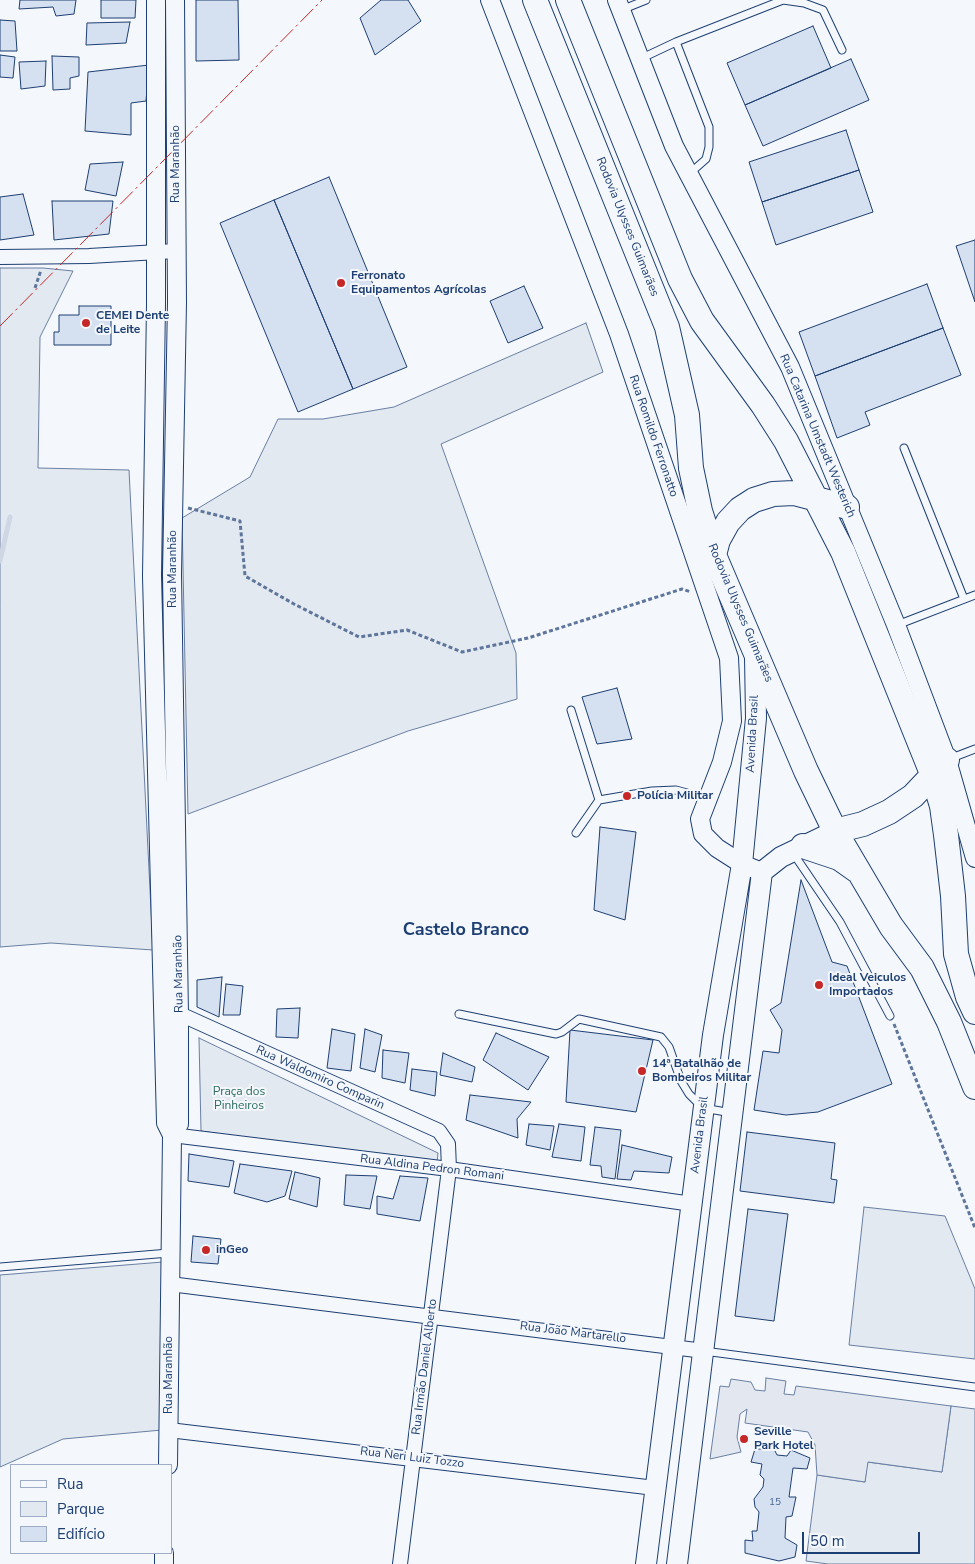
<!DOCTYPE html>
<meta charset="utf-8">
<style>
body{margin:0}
#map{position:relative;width:975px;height:1564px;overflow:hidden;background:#f4f7fb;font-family:"Nunito Sans",sans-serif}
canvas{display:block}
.legend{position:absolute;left:10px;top:1464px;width:162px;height:90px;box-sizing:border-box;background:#f4f7fb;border:1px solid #9eadc5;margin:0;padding:6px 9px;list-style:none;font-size:15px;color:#1d3f73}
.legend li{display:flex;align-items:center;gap:10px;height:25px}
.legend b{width:25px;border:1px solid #9eadc5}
.scale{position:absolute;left:802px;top:1532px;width:118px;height:22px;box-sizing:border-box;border:2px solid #1d3f73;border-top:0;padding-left:6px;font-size:15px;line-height:18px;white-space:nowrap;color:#1d3f73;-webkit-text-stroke:4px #f4f7fb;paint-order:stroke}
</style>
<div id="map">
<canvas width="975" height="1564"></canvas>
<ul class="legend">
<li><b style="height:6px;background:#f4f7fb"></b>Rua</li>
<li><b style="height:14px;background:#e3e9f0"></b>Parque</li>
<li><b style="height:14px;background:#d5e0f0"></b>Edifício</li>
</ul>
<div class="scale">50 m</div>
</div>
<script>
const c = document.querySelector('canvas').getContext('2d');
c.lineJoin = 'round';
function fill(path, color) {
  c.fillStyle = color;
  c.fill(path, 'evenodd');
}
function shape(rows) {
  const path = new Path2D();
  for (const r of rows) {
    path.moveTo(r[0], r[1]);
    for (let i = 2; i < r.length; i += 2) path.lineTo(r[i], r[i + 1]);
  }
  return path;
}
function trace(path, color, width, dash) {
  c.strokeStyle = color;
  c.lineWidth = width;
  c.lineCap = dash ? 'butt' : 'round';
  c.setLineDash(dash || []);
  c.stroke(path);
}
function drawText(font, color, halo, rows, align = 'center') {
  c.font = font + ' "Nunito Sans",sans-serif';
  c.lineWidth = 4;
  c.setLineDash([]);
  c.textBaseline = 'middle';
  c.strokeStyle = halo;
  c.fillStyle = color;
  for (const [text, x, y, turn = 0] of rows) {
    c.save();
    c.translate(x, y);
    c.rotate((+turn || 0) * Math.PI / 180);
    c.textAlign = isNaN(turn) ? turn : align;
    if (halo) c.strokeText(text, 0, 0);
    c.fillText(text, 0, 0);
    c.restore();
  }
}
const green = shape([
 [0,268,43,268,73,271,40,337,38,468,129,470,153,950,51,943,0,947,0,268],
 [586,323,603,372,441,444,516,653,517,699,408,731,188,814,182,518,250,477,278,419,323,419,394,407,586,323],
 [199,1038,438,1153,437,1165,201,1131,199,1038],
 [864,1207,945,1216,975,1289,975,1359,849,1345,864,1207],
 [163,1262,162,1430,63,1439,0,1467,0,1275,163,1262],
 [951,1406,975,1409,975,1564,828,1564,806,1561,817,1475,865,1482,867,1462,942,1472,951,1406]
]);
const parking = shape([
 [766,1378,786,1381,784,1394,794,1395,796,1386,951,1406,942,1472,868,1462,865,1482,817,1475,815,1445,808,1432,745,1423,747,1409,740,1414,737,1437,741,1452,710,1459,720,1386,729,1387,731,1379,751,1382,755,1390,765,1391,766,1378]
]);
const stream = shape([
 [0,561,10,517]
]);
const building = shape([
 [20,0,76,0,74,14,56,16,53,7,19,9,20,0],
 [101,0,136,0,135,18,101,18,101,0],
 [196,0,238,0,239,60,196,61,196,0],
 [381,0,408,0,421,21,375,55,360,18,381,0],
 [0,20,15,21,17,51,0,51,0,20],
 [130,22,126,43,86,45,87,23,130,22],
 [813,26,831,68,745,105,727,63,813,26],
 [0,55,15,57,13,78,0,77,0,55],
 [52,56,79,57,79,76,70,78,70,89,53,90,52,56],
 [851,59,869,100,763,146,745,105,851,59],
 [46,61,45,86,21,89,19,62,46,61],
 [149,65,146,101,131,103,131,135,85,131,88,72,149,65],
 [846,130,859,170,762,202,749,162,846,130],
 [123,162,116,196,85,190,90,164,123,162],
 [859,170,873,212,776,245,762,202,859,170],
 [329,177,407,367,353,389,274,200,329,177],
 [23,194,34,235,0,240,0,197,23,194],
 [274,200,353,389,298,412,220,223,274,200],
 [52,201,113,201,109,234,54,240,52,201],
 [975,240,975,302,956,246,975,240],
 [927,284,943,328,815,376,799,332,927,284],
 [524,286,543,328,508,343,490,301,524,286],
 [79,306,111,306,111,345,54,345,54,332,59,332,59,315,79,315,79,306],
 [943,328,961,375,865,412,870,425,837,438,815,376,943,328],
 [617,688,632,739,597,744,582,697,617,688],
 [600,827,636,832,625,920,594,910,600,827],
 [801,880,832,962,847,966,892,1084,818,1112,786,1115,754,1110,763,1051,779,1053,782,1030,770,1010,781,1003,801,880],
 [222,977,219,1017,197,1007,197,980,222,977],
 [226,984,243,986,240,1015,223,1015,226,984],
 [300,1008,298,1038,276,1037,277,1009,300,1008],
 [332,1029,355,1034,351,1071,327,1068,332,1029],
 [365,1029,382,1035,375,1072,360,1068,365,1029],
 [570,1030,653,1040,636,1112,566,1102,570,1030],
 [496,1033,549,1057,528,1090,483,1060,496,1033],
 [383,1050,409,1053,405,1083,382,1078,383,1050],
 [443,1053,475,1067,472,1082,440,1075,443,1053],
 [412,1069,437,1072,435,1096,410,1090,412,1069],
 [470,1095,531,1102,517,1119,518,1138,466,1120,470,1095],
 [529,1124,554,1126,550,1150,526,1145,529,1124],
 [559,1124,585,1127,581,1161,552,1157,559,1124],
 [595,1127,621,1130,615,1179,602,1177,601,1166,590,1165,595,1127],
 [747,1132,835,1143,831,1179,837,1180,834,1203,740,1191,747,1132],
 [622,1145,672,1157,669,1173,634,1171,631,1180,617,1179,622,1145],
 [189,1154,234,1161,229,1187,188,1181,189,1154],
 [240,1164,292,1171,285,1196,267,1202,234,1193,240,1164],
 [295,1172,320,1178,317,1207,289,1199,295,1172],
 [346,1175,377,1176,370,1209,344,1205,346,1175],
 [400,1176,428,1178,420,1221,377,1214,377,1196,393,1199,400,1176],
 [748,1209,788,1214,774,1321,735,1316,748,1209],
 [193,1236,221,1239,218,1264,191,1262,193,1236],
 [755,1449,774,1449,777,1455,787,1456,791,1450,810,1458,807,1469,793,1468,789,1497,796,1497,792,1516,786,1517,785,1538,797,1545,795,1557,779,1561,745,1553,745,1540,753,1541,752,1531,757,1531,759,1512,755,1507,754,1499,763,1487,764,1479,760,1475,762,1464,751,1462,755,1449]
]);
const path = shape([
 [35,288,41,270],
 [188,508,240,521,245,576,294,604,359,637,407,630,462,652,528,638,682,589,691,592],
 [894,1024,975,1228]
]);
const service = shape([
 [621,10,646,0],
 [676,42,709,127,709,147,706,159,689,174],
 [640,59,676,42,783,0,804,3,823,10,842,50],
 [904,448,964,599],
 [897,625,975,595],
 [571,710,599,800],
 [949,759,975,749],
 [576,833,599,800,652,791,676,790,709,799],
 [793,853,840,922,890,1016],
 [459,1014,556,1034,562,1032,579,1019,661,1037,669,1047,681,1081,689,1094,703,1108,732,1113],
 [0,1267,169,1253],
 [704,1351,975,1387]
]);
const minor = shape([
 [0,257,89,256,176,251],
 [171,1010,439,1131,448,1144,449,1169,400,1564],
 [172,1135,449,1169,692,1204],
 [170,1284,704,1351],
 [169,1430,655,1488]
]);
const tertiary = shape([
 [156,0,156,304,152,576,166,1123,172,1135,168,1465],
 [490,0,619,334,729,658,732,721,722,762,700,819,703,834,717,848,742,864,762,872],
 [617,0,674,146,790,367,896,625,947,760,975,858],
 [172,1135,179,1124,179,1015,172,574,177,302,175,0],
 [164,1564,164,1553]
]);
const secondary = shape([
 [646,1564,713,1035,742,864,756,718,755,656],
 [677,1564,762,872,781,857,835,831]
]);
const trunk = shape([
 [535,0,667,327,687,415,691,468,700,511,714,555,806,771,835,831,891,926,922,968,949,1022,975,1087],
 [568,0,680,279,702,321,763,405,786,441,843,552,933,776,942,806,946,835,953,896,956,954,968,997,975,1012],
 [714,555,718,540,728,522,740,509,754,500,773,494,794,493,847,507],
 [835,831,863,824,889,812,913,796,947,760],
 [803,846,839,858,856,870]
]);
const power = shape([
 [0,326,322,0]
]);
const markers = [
 [341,283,5,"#c62828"],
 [86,323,5,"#c62828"],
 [627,796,5,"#c62828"],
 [819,985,5,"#c62828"],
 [642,1071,5,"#c62828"],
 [206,1250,5,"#c62828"],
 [744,1439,5,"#c62828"]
];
const numberNames = [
 ["15",775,1503]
];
const streetNames = [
 ["Rua Maranhão",176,164,-90],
 ["Rodovia Ulysses Guimarães",627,227,68],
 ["Rua Romildo Ferronatto",653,436,71],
 ["Rua Catarina Umstadt Westerich",817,436,67],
 ["Rua Maranhão",173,569,-90],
 ["Rodovia Ulysses Guimarães",740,613,67],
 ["Avenida Brasil",753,734,-87],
 ["Rua Maranhão",179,974,-91],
 ["Rua Waldomiro Comparin",320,1078,24],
 ["Avenida Brasil",700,1135,-83],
 ["Rua Aldina Pedron Romani",432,1168,7],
 ["Rua João Martarello",573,1333,7],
 ["Rua Irmão Daniel Alberto",425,1367,-83],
 ["Rua Maranhão",169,1375,-90],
 ["Rua Neri Luiz Tozzo",412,1458,7]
];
const poiNames = [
 ["Ferronato",351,276],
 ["Equipamentos Agrícolas",351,290],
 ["CEMEI Dente",96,316],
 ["de Leite",96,330],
 ["Polícia Militar",637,796],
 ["Ideal Veiculos",829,978],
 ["Importados",829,992],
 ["14ª Batalhão de",652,1064],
 ["Bombeiros Militar",652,1078],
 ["inGeo",216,1250],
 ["Seville",754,1432],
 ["Park Hotel",754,1446]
];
const parkNames = [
 ["Praça dos",239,1092],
 ["Pinheiros",239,1106]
];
const districtNames = [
 ["Castelo Branco",466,931]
];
fill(green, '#e3e9f0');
trace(green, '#687fa3', 1);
fill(parking, '#e3e8f0');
trace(parking, '#687fa3', 1);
trace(stream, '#cfd7e4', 5);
fill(building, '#d5e0f0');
trace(building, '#1d3f73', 1);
trace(service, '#1d3f73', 9);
trace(minor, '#1d3f73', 16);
trace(tertiary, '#1d3f73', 20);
trace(secondary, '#1d3f73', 22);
trace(trunk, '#1d3f73', 26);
trace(path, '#5e769c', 3, [4, 2.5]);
trace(service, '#f4f7fb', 7);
trace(minor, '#f4f7fb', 14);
trace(tertiary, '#f4f7fb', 18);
trace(secondary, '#f4f7fb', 20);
trace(trunk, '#f4f7fb', 24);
trace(power, '#c62828', 1, [18, 4, 2.5, 4]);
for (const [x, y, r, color] of markers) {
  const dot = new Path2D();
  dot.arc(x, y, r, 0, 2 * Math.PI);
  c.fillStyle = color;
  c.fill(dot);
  trace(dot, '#f4f7fb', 2);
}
drawText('10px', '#4b6792', null, numberNames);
drawText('12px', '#1d3f73', '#f4f7fb', streetNames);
drawText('bold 12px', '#1d3f73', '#f4f7fb', poiNames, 'left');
drawText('12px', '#2c6c60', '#f4f7fb', parkNames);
drawText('bold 18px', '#1d3f73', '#f4f7fb', districtNames);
</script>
